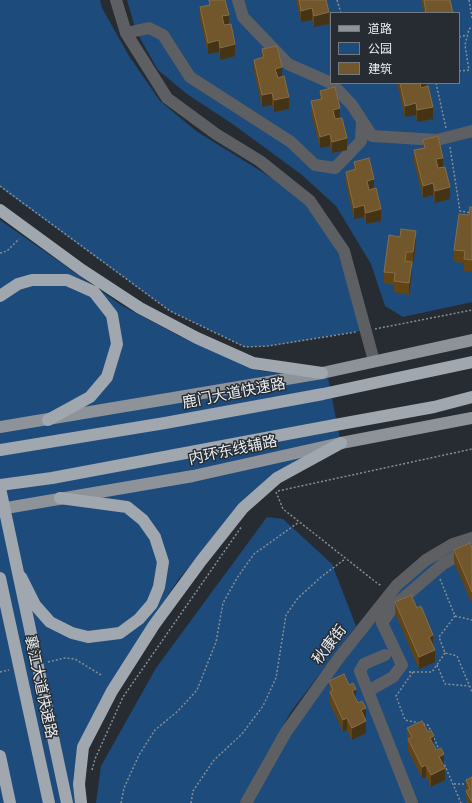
<!DOCTYPE html>
<meta charset="utf-8">
<style>
body{margin:0}
#map{position:relative;width:472px;height:803px;overflow:hidden;background:#262c32;font-family:Signika,"Noto Sans SC",sans-serif}
canvas{display:block}
.legend{position:absolute;left:330px;top:12px;width:130px;height:72px;box-sizing:border-box;background:#262c32;border:1px solid #747a7f;margin:0;padding:5px 7px;list-style:none;font-size:12px;color:#eaeef2}
.legend li{display:flex;align-items:center;gap:8px;height:20px}
.legend b{width:20px;border:1px solid #747a7f}
</style>
<div id="map">
<canvas width="472" height="803"></canvas>
<ul class="legend">
<li><b style="height:5px;background:#8d9399"></b>道路</li>
<li><b style="height:11px;background:#1d4b7c"></b>公园</li>
<li><b style="height:11px;background:#72562c"></b>建筑</li>
</ul>
</div>
<script>
const c = document.querySelector('canvas').getContext('2d');
c.lineJoin = 'round';
function fill(path, color) {
  c.fillStyle = color;
  c.fill(path, 'evenodd');
}
function shape(rows) {
  const path = new Path2D();
  for (const r of rows) {
    path.moveTo(r[0], r[1]);
    for (let i = 2; i < r.length; i += 2) path.lineTo(r[i], r[i + 1]);
  }
  return path;
}
function trace(path, color, width, dash) {
  c.strokeStyle = color;
  c.lineWidth = width;
  c.lineCap = dash ? 'butt' : 'round';
  c.setLineDash(dash || []);
  c.stroke(path);
}
function drawText(font, color, halo, rows, align = 'center') {
  c.font = font + ' Signika,"Noto Sans SC",sans-serif';
  c.lineWidth = 3;
  c.setLineDash([]);
  c.textBaseline = 'middle';
  c.strokeStyle = halo;
  c.fillStyle = color;
  for (const [text, x, y, turn = 0] of rows) {
    c.save();
    c.translate(x, y);
    c.rotate((+turn || 0) * Math.PI / 180);
    c.textAlign = isNaN(turn) ? turn : align;
    if (halo) c.strokeText(text, 0, 0);
    c.fillText(text, 0, 0);
    c.restore();
  }
}
const green = shape([
 [0,0,100,0,102,8,129,56,160,101,196,131,280,183,306,204,337,250,366,330,268,346,245,347,170,311,5,191,0,186],
 [127,0,472,0,472,302,403,317,385,306,371,264,336,206,302,175,234,125,187,94,158,70,136,31],
 [331,13,459,13,459,83,331,83],
 [0,220,121,305,179,336,260,371,328,378,340,439,248,496,178,580,130,653,78,747,73,779,77,803,0,803],
 [267,517,283,519,332,564,356,626,290,713,243,803,96,803,101,766,156,668],
 [472,538,472,803,246,803,338,659,426,560]
]);
const path = shape([
 [337,0,341,13],
 [469,0,472,18],
 [459,37,467,35],
 [331,43,331,49],
 [459,71,469,70,465,45,469,29,472,27],
 [436,83,446,128],
 [450,147,460,211,472,213],
 [0,186,170,311,245,347,268,346,356,332],
 [0,253,7,251,19,239],
 [375,329,472,310],
 [278,491,472,449],
 [276,492,283,509,377,583,382,586],
 [440,579,455,616,439,637,445,653,457,656,472,692],
 [455,616,472,620],
 [48,662,65,658,75,659,101,675],
 [437,665,445,684,469,686],
 [0,672,9,670],
 [409,672,432,672,445,653],
 [413,672,396,696,405,720,419,723],
 [423,724,428,725,431,731],
 [434,738,439,750],
 [443,761,461,803],
 [92,770,95,759,123,697,242,526],
 [454,784,468,784],
 [121,803,124,788,139,755,155,730,178,711,197,690,216,642,223,603,237,578,254,554,299,522],
 [191,803,193,791,214,760,242,734,263,706,276,678,286,615,298,598,321,577,345,559]
]);
const minor = shape([
 [116,0,126,33,167,98,216,134,260,161,310,201,344,251,374,361],
 [238,0,243,17,288,64,331,83,352,105,372,136,437,140,472,131],
 [126,33,149,28,163,35,190,77,291,142,315,165,335,168,361,141,362,122],
 [385,655,364,664,360,671,412,803],
 [368,691,393,677,402,665,382,623,394,606,443,564,461,554,472,551],
 [246,803,286,732,338,659,397,585,426,560,453,544,472,538]
]);
const major = shape([
 [0,427,322,373,472,340],
 [0,509,193,476,341,443,472,418]
]);
const highway = shape([
 [0,210,82,270,140,308,197,338,253,363,322,373],
 [0,296,18,284,32,280,67,280,94,292,112,315,117,344,107,377,90,397,48,420],
 [0,450,165,423,323,394,472,362],
 [0,485,52,478,335,425,434,407,472,397],
 [21,577,35,605,50,622,72,633,88,637,120,633,139,619,152,604,159,587,163,562,155,537,143,520,127,507,60,498],
 [0,756,10,803],
 [81,803,79,784,83,747,112,691,154,625,201,561,243,508,277,478,341,443]
]);
const highwayBridge = shape([
 [0,488,67,803],
 [0,578,49,803]
]);
const wall = shape([
 [209,0,225,0,229,24,235,56,220,60,219,52,208,54,200,19,200,7,209,5],
 [296,0,326,0,329,24,314,27,312,20,301,22],
 [421,0,450,0,453,13,424,13],
 [262,49,282,77,289,109,274,112,272,105,262,107,254,71,254,60,262,58],
 [397,83,426,83,426,87,433,119,417,122,416,115,405,117],
 [320,91,347,150,332,153,330,146,320,148,311,113,311,101,320,99],
 [423,140,443,167,450,199,435,203,433,195,423,198,414,162,414,150,423,148],
 [354,162,374,189,381,221,366,224,364,217,354,219,346,184,346,172,354,170],
 [472,207,472,272,464,271,464,263,454,262,454,250,469,215],
 [416,242,413,264,412,264,412,273,409,295,394,292,394,285,384,283,384,272],
 [472,548,472,604,454,562,454,550],
 [395,602,433,647,435,662,419,669,395,613],
 [329,681,356,699,366,719,366,733,352,740,347,730,343,731,330,704,330,695,329,693],
 [407,728,434,746,444,766,445,780,431,787,426,777,422,778,408,751,408,742,407,740],
 [472,777,472,803,467,803,466,794,466,780]
]);
const shadedWall = shape([
 [312,8,312,20,301,22,301,11],
 [329,12,329,24,314,27,314,16],
 [229,15,229,26,222,28,222,16],
 [219,40,219,52,208,54,208,43],
 [235,44,235,56,220,60,220,48],
 [282,67,282,79,275,80,275,69],
 [419,83,426,83,426,89,419,90],
 [272,93,272,105,262,107,262,95],
 [289,97,289,109,274,112,274,100],
 [416,103,416,115,405,117,405,106],
 [433,107,433,119,417,122,417,110],
 [340,108,340,120,333,122,333,110],
 [330,134,330,146,320,148,320,137],
 [347,138,347,150,332,153,332,142],
 [443,158,443,169,436,171,436,159],
 [374,179,374,191,367,193,367,181],
 [433,183,433,195,423,198,423,186],
 [450,187,450,199,435,203,435,191],
 [364,205,364,217,354,219,354,208],
 [381,209,381,221,366,224,366,213],
 [416,231,416,242,413,264,413,252],
 [412,262,412,273,409,295,409,283],
 [433,635,433,647,429,637],
 [435,650,435,662,419,669,419,657],
 [356,689,356,701,352,691],
 [366,708,366,719,361,710],
 [347,718,347,730,343,731,343,720],
 [366,721,366,733,352,740,352,728],
 [434,736,434,748,430,738],
 [444,754,444,766,439,769,439,757],
 [426,765,426,777,422,778,422,767],
 [445,768,445,780,431,787,431,775]
]);
const building = shape([
 [209,0,225,0,229,15,222,16,224,25,231,24,235,44,220,48,219,40,208,43,200,7,210,5,209,0],
 [299,0,326,0,329,12,314,16,312,8,301,11,299,0],
 [424,0,450,0,453,13,426,13,424,0],
 [277,46,282,67,275,69,278,78,284,76,289,97,274,100,272,93,262,95,254,60,264,57,262,49,277,46],
 [400,83,420,83,421,88,428,86,433,107,417,110,416,103,405,106,400,83],
 [335,87,340,108,333,110,335,119,342,118,347,138,332,142,330,134,320,137,311,101,322,99,320,91,335,87],
 [438,136,443,158,436,159,438,168,445,167,450,187,435,191,433,183,423,186,414,150,425,148,423,140,438,136],
 [369,158,374,179,367,181,369,190,376,188,381,209,366,213,364,205,354,208,346,172,356,169,354,162,369,158],
 [470,207,472,207,472,260,464,259,465,251,454,250,459,214,469,215,470,207],
 [401,229,416,231,413,252,406,252,405,261,412,262,409,283,394,281,395,273,384,272,389,235,400,237,401,229],
 [470,543,472,548,472,592,454,550,470,543],
 [411,595,417,608,421,606,433,635,429,637,435,650,419,657,395,602,411,595],
 [344,674,349,685,353,683,356,689,352,691,358,703,362,701,366,708,361,710,366,721,352,728,347,718,343,720,330,692,333,690,329,681,344,674],
 [422,721,428,732,431,730,434,736,430,738,436,750,441,748,444,754,439,757,445,768,431,775,426,765,422,767,408,739,412,737,407,728,422,721],
 [472,777,472,802,466,791,470,789,466,780,472,777]
]);
const streetNames = [
 ["鹿门大道快速路",234,394,-11],
 ["内环东线辅路",233,451,-12],
 ["秋康街",330,645,-53],
 ["襄江大道快速路",40,687,78]
];
fill(green, '#1d4b7c');
trace(path, '#898e93', 1.5, [2, 2]);
trace(minor, '#5d5f63', 12);
trace(major, '#8d9399', 12);
trace(highway, '#a0a7af', 12);
trace(highwayBridge, '#a0a7af', 12);
fill(wall, '#634414');
fill(shadedWall, '#453316');
fill(building, '#72562c');
trace(building, '#846e4b', 1);
drawText('15px', '#eaeef2', '#262c32', streetNames);
</script>
